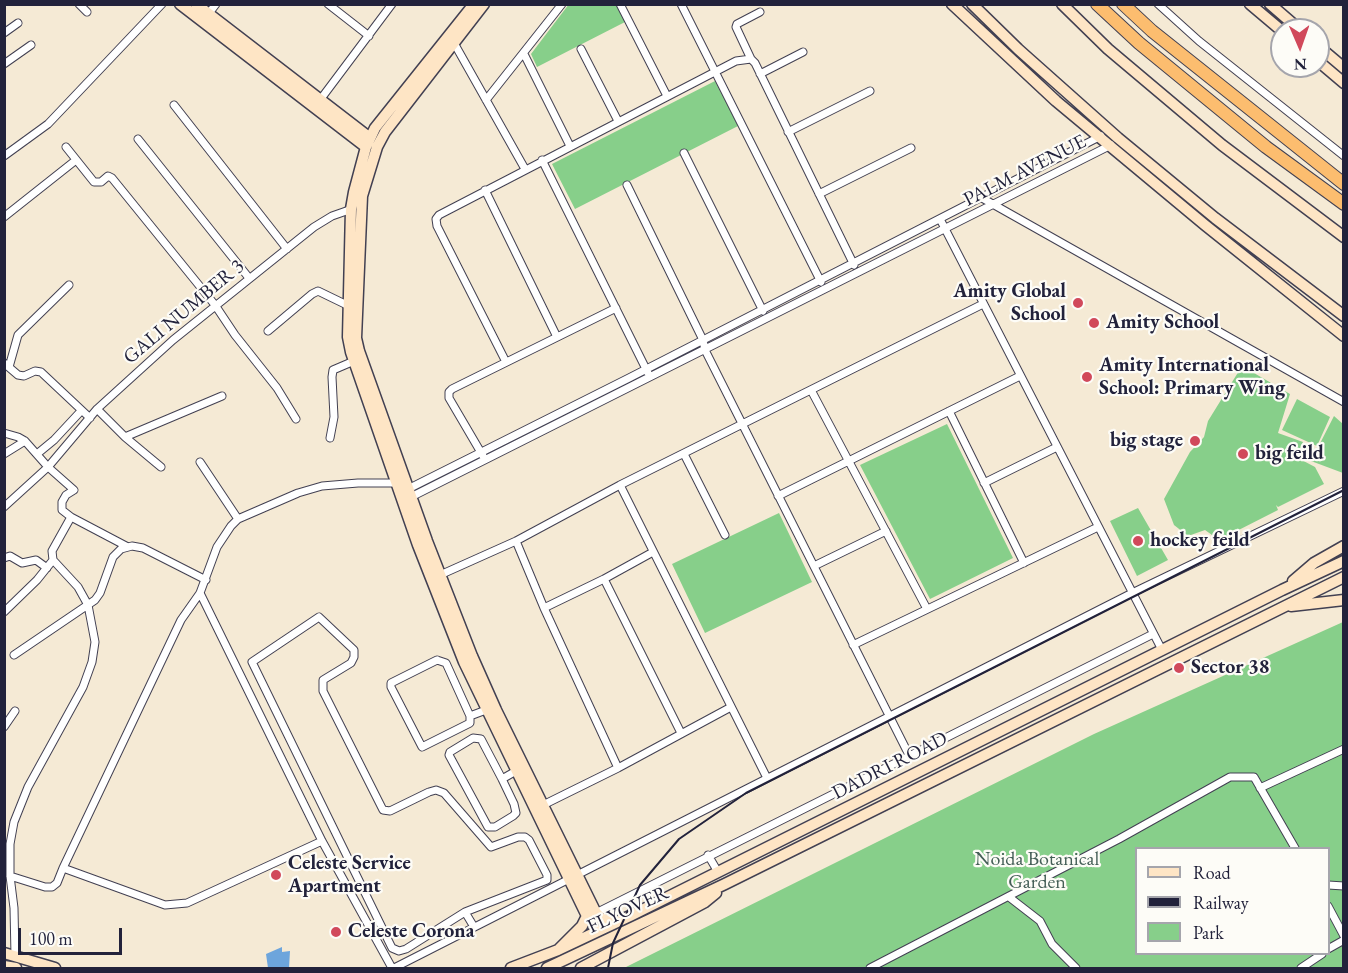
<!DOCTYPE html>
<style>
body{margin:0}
#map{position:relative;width:1348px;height:973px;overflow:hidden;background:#f5ead5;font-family:"EB Garamond",serif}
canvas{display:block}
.frame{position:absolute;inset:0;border:6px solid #22223b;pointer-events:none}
.legend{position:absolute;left:1135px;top:847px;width:195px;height:108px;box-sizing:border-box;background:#fdfcf7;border:2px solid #a5a5ac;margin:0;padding:8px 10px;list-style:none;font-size:18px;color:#22223b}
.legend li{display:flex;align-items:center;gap:12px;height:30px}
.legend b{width:30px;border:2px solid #a5a5ac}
.north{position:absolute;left:1270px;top:18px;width:60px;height:60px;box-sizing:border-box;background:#fdfcf7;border:2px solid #a5a5ac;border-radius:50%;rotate:178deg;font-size:16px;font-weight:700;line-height:24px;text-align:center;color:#22223b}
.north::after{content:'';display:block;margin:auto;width:21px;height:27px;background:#d1495b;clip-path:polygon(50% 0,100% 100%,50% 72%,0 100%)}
.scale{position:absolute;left:18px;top:928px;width:104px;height:27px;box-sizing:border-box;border:3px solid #22223b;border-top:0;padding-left:8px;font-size:18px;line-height:21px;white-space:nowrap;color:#22223b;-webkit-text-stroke:4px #fdfcf7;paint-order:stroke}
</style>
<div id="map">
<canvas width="1348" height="973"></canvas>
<div class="frame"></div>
<ul class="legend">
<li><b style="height:8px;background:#fee5c5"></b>Road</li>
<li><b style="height:8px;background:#22223b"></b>Railway</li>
<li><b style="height:16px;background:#87cf8a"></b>Park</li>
</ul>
<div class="north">N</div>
<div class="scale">100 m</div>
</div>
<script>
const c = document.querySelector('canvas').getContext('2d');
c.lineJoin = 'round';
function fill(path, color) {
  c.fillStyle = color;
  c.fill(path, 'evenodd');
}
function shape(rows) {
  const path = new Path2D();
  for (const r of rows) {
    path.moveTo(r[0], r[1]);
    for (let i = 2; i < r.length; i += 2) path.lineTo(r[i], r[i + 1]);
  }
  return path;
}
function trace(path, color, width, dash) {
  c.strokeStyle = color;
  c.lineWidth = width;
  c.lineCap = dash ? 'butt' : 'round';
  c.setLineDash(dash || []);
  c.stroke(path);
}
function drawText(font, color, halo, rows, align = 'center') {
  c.font = font + ' "EB Garamond",serif';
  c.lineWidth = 4.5;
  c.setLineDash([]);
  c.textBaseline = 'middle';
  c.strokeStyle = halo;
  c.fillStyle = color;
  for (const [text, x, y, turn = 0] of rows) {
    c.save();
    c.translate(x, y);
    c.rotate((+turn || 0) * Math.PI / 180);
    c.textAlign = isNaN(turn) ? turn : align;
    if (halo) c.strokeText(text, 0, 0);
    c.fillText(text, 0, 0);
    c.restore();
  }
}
const green = shape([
 [569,4,616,5,625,22,537,67,531,54],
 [715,81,738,126,575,209,552,164],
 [1242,366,1290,394,1278,433,1303,442,1296,457,1315,467,1324,484,1278,507,1276,505,1278,510,1219,540,1205,530,1188,536,1174,525,1164,499,1190,452,1204,437,1208,421],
 [1297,399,1330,417,1317,446,1282,430],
 [1334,416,1343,424,1343,473,1311,461],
 [947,424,1013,558,930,599,860,465],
 [1138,508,1168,560,1137,576,1110,521],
 [779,513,812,582,705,633,672,564],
 [1343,622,1343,968,624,968,1094,734],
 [1136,848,1328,848,1328,954,1136,954]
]);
const water = shape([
 [282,947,282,952,290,951,289,968,268,968,266,954]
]);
const street = shape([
 [79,4,87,12],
 [328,4,369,36],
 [620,4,667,96],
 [681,4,821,282],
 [1158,4,1199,41,1344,156],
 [206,17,216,4],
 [4,33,18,23],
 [454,43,525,169],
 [581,49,618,121],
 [524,54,570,146],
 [751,59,736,27,737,24,760,12],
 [4,64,31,45],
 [760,74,803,52],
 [320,100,392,4],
 [486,100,562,4],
 [174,105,287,249],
 [788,132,870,91],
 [138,139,249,278],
 [66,147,94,182,101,182,108,176,112,178,215,305,235,335,277,388,296,419],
 [684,153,763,311],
 [4,156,48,124,162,4],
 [542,160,648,373],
 [627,185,703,340,705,350,909,755],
 [485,190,557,337],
 [819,194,911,148],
 [982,198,1344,402],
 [4,217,76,160],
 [940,219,1162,650],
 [268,331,312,294,318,291,349,306],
 [506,362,437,226,436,219,439,215,736,61,751,59,755,63,854,265],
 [4,363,18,375,24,376,35,371,41,372,90,418],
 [9,367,18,335,69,285],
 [811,390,927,609],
 [97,409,125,437,161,467],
 [949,411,1024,563],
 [4,433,18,437,25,441,48,467,74,490,66,495,62,502,62,510,71,517,52,551,53,560,37,580,4,612],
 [125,437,222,396],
 [330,438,334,417,332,377,333,370,354,361],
 [4,454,25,441],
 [37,454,54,440,81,411],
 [684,454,725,535],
 [483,456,449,398,449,392,452,389,616,308],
 [200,462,238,519],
 [984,483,1057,447],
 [620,485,767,778],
 [408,489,629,378,1101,136],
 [778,496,1020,376],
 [411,497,1111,145],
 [4,507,48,467,97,409,173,340,314,227,332,216,352,209],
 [71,517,128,547],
 [516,541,544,608,618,768],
 [4,558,10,556,22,563,36,560,47,568],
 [814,566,886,531],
 [440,575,516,541,620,485,983,304],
 [604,579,681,733],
 [200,593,322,841,392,968],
 [544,608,604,579,653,552],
 [319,617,354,650,354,657,351,663,323,680,323,691,383,810,390,811,429,792,436,790,444,793,491,847,518,837,525,837,529,840,547,875,547,880,465,912,406,949,399,951,392,948,252,662,319,617],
 [853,645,1098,527],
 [14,655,95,600,100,593,113,557,121,549,132,546,143,548,206,580],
 [437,660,446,663,470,716,470,723,422,747,391,687,391,683,437,660],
 [470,716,486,710],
 [4,727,15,711],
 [502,779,481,739,473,738,450,752,449,755,488,827,495,827,513,816,516,813,514,804,502,779,516,771],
 [1260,788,1344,749],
 [539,807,618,768,731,707],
 [322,841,187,903,165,905,63,868,181,620,200,593,217,547,231,526,238,519,298,493,322,486,358,483,400,483],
 [708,855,718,872],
 [10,876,45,887,52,887,57,883,63,868],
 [1328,885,1344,886],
 [1009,897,1040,921,1052,944,1076,968],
 [1328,906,1344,936],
 [465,912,474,927],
 [596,913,1153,634],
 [1328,949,1344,940],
 [15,956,14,908,10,876,10,844,14,822,28,787,83,687,92,662,95,642,88,605,78,587,53,560],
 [394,968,1132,593,1344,491],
 [870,968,1119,839,1230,777,1254,777,1295,848],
 [1301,968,1322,954]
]);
const secondary = shape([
 [180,4,366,147],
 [196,4,370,138],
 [474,4,375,128,366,147,354,192,351,209,348,337,351,352,418,545,464,662,587,916,582,926,558,950],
 [484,4,385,132,377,147,362,196,356,338,359,351,427,541,472,656,496,710,596,913,601,918,615,923],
 [952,4,1056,101,1205,225,1344,336],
 [972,4,1018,49,1118,138,1215,218,1344,316],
 [1062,4,1108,49,1222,145,1344,237],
 [1250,4,1282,31],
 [1270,4,1300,30],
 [1318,46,1344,68],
 [1318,61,1344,83],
 [1293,581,1314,563,1344,546],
 [1291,606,1344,600],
 [4,953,55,968],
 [4,966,16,968],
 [511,968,558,950,630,916,1282,590,1344,561],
 [547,968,725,884,1344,577],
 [581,968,705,902,716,893]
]);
const highway = shape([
 [1097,4,1139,43,1266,147,1344,204],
 [1123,4,1152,31,1344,184]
]);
const rail = shape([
 [608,968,613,943,640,885,679,839,746,793,1344,490]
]);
const markers = [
 [1078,303,6,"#d1495b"],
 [1094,323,6,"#d1495b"],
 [1087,377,6,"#d1495b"],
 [1195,441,6,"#d1495b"],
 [1243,454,6,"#d1495b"],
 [1138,541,6,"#d1495b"],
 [1179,668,6,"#d1495b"],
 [276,875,6,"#d1495b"],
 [336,932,6,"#d1495b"]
];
const streetNames = [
 ["PALM AVENUE",1025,171,-27],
 ["GALI NUMBER 3",184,312,-40],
 ["DADRI ROAD",890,766,-27],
 ["FLYOVER",628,910,-25]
];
const poiNames = [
 ["Amity Global",1066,292,"right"],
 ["School",1066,315,"right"],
 ["Amity School",1106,323],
 ["Amity International",1099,366],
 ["School: Primary Wing",1099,389],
 ["big stage",1183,441,"right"],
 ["big feild",1255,454],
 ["hockey feild",1150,541],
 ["Sector 38",1191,668],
 ["Celeste Service",288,864],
 ["Apartment",288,887],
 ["Celeste Corona",348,932]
];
const parkNames = [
 ["Noida Botanical",1037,860],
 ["Garden",1037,883]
];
fill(green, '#87cf8a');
fill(water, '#6da5dc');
trace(street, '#424052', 9);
trace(secondary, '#424052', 13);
trace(highway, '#424052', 14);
trace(street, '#fff', 7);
trace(secondary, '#fee5c5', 10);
trace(highway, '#fcbd6f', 12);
trace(rail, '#22223b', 2);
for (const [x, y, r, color] of markers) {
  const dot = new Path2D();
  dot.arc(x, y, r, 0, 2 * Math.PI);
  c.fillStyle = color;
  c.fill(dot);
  trace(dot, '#fdfcf7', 2);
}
drawText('20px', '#22223b', '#fdfcf7', streetNames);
drawText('bold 20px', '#22223b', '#fdfcf7', poiNames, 'left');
drawText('20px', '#455f57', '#fdfcf7', parkNames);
</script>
